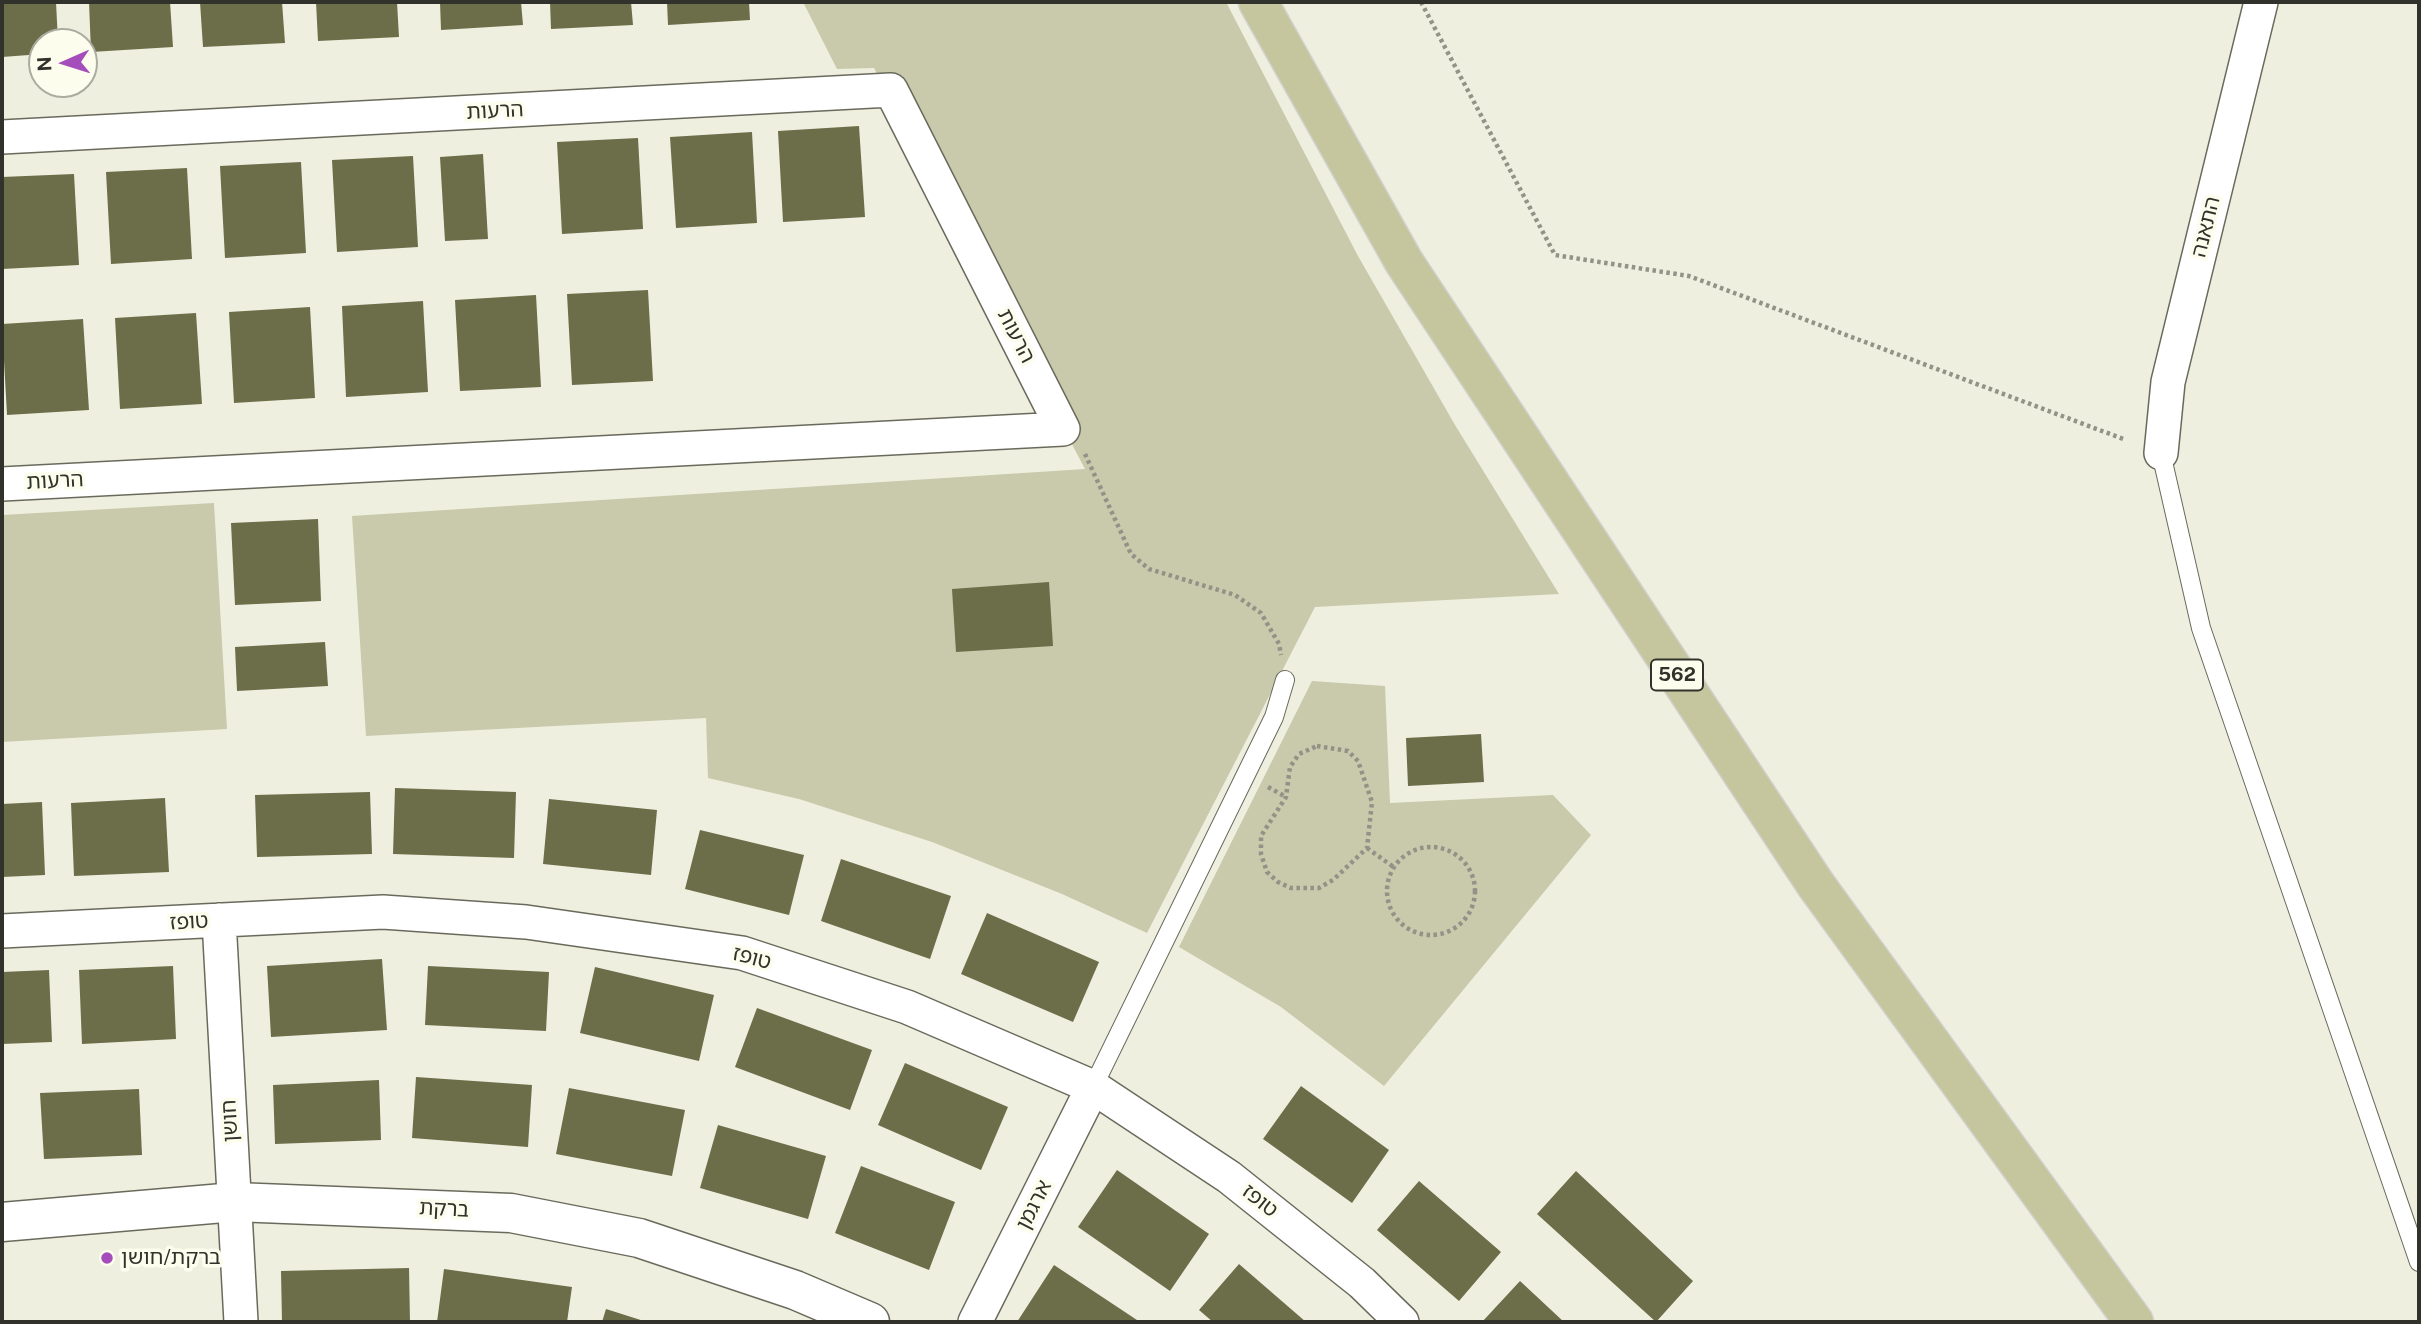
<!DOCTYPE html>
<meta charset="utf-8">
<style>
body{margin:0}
#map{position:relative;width:2421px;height:1324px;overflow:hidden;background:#efefdf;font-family:"Public Sans",sans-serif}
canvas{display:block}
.frame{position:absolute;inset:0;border:4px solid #32322c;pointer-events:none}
.north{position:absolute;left:28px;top:28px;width:70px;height:70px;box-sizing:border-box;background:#fcfded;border:2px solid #abaca0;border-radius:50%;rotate:267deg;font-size:19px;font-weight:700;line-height:28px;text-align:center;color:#32322c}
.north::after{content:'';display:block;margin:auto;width:24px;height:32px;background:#a54ebb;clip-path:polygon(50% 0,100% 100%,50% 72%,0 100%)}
</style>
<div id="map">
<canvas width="2421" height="1324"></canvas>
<div class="frame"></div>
<div class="north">N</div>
</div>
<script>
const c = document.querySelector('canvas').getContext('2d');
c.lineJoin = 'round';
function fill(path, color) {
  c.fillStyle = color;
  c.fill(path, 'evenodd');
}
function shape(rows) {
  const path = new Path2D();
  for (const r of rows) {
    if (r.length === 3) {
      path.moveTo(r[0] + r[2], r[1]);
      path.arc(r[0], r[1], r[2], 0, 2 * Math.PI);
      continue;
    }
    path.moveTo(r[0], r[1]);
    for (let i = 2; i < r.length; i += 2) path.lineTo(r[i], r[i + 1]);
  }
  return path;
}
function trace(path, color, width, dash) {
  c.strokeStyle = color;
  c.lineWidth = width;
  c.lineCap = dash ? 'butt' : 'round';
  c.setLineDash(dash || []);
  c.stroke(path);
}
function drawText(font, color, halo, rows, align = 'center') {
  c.font = font + ' "Public Sans","Noto Sans Hebrew",sans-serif';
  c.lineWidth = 7;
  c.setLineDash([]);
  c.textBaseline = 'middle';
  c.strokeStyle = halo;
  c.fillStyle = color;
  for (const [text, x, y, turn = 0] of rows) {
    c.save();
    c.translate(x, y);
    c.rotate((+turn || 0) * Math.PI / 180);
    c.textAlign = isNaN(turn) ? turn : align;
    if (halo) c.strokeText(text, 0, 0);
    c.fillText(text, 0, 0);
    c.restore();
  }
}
const green = shape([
 [803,2,1226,2,1358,256,1455,425,1559,594,1315,607,1147,933,1062,894,932,842,799,799,708,778,706,718,366,736,352,516,1085,469,874,68,837,69],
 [214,503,227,729,2,742,2,515],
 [1312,681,1385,686,1390,803,1553,795,1591,835,1384,1086,1281,1007,1179,947]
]);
const building = shape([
 [2,2,56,2,58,42,42,42,42,54,2,57],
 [89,2,170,2,173,47,91,52],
 [200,2,282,2,285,43,203,47],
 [316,2,397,2,399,37,318,41],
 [440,2,521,2,523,25,441,30],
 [550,2,631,2,633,25,551,29],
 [667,2,749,2,750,20,668,25],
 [859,126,865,217,783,222,778,131],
 [752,132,757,223,676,228,670,137],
 [638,138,643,229,562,234,557,142],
 [483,154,488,239,445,241,440,157],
 [413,156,418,247,337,252,332,160],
 [301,162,306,253,225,258,220,166],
 [187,168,192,259,111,264,106,172],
 [74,174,79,265,2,269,2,177],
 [648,290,653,381,572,385,567,294],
 [536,295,541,387,460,391,455,300],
 [423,301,428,392,346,397,342,306],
 [310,307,315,398,234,403,229,312],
 [196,313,202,404,120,409,115,318],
 [83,319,89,410,7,415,2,324],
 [318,519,321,601,235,605,231,523],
 [1049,582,1053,646,956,652,952,589],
 [325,642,328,686,237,691,235,647],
 [1481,734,1484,782,1408,786,1406,738],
 [395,788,516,792,514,858,393,854],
 [370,792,372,854,257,857,255,795],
 [165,798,169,872,74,876,71,803],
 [549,799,657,810,651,875,543,864],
 [42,802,45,875,2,877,2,804],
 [700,830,804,855,789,915,685,889],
 [841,859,951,896,930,959,821,921],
 [987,913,1099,962,1073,1022,961,974],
 [382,959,387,1030,271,1037,267,966],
 [173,966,176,1039,82,1044,79,970],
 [428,966,549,972,546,1031,425,1025],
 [595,967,714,995,699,1061,580,1033],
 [49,970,52,1042,2,1044,2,972],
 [757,1008,872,1050,850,1110,735,1067],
 [905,1063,1008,1107,981,1170,878,1125],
 [416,1077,532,1085,528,1147,412,1138],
 [379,1080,381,1140,275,1144,273,1085],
 [1301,1086,1389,1150,1352,1203,1263,1139],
 [569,1088,685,1110,672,1176,556,1154],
 [139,1089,142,1155,44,1159,40,1093],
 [718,1125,826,1156,808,1219,700,1188],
 [861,1166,955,1202,929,1270,835,1233],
 [1117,1170,1209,1234,1170,1291,1078,1227],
 [1576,1171,1693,1281,1656,1322,1537,1214],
 [1419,1181,1501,1252,1459,1301,1377,1230],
 [1239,1264,1306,1322,1213,1322,1199,1310],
 [1054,1265,1140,1322,1017,1322],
 [409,1268,410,1322,282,1322,281,1271],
 [444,1269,572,1287,567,1322,437,1322],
 [1520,1281,1564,1322,1482,1322],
 [606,1309,647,1322,602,1322]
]);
const path = shape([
 [1421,2,1555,255,1689,276,2126,440],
 [1085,454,1131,554,1149,569,1235,595,1261,613,1279,644,1281,655],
 [1317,746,1348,751,1358,761,1372,802,1367,848,1333,880,1319,888,1291,888,1278,882,1267,872,1261,854,1261,836,1286,797,1290,767,1299,754,1317,746],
 [1268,787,1286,797],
 [1431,891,44],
 [1367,848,1395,868]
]);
const service = shape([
 [2161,453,2201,628,2419,1262],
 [1093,1087,1274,717,1285,680]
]);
const minor = shape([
 [2,137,891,90,1063,429,2,484],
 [2161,453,2168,382,2261,2],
 [219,920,241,1322],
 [2,931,383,912,526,922,742,953,907,1007,1093,1087,1229,1177,1362,1283,1402,1322],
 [975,1322,1093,1087]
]);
const tertiary = shape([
 [2,1222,235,1202,511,1213,639,1238,795,1290,870,1322]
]);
const primary = shape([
 [1258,2,1404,262,1816,885,2134,1322]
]);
const markers = [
 [107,1258,7,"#a54ebb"]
];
const shields = [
 [1677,675,52]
];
const shieldNames = [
 ["562",1677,675]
];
const streetNames = [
 ["הרעות",495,111,-3],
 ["התאנה",2206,227,-76],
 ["הרעות",1016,336,63],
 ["הרעות",55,481,-3],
 ["טופז",189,922,-3],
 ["טופז",752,958,15],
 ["חושן",230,1121,-93],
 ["טופז",1260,1201,39],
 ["ארגמן",1034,1205,-63],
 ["ברקת",444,1209,3]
];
const poiNames = [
 ["ברקת/חושן",121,1258]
];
fill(green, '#c8caab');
fill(building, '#6c6d49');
trace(service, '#6a6a5c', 20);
trace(minor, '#6a6a5c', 36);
trace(tertiary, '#6a6a5c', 41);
trace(primary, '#d2d2d1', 41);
trace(path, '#929287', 4.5, [3.5, 3.5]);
trace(service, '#fff', 18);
trace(minor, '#fff', 33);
trace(tertiary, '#fff', 38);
trace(primary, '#c5c69d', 38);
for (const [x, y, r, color] of markers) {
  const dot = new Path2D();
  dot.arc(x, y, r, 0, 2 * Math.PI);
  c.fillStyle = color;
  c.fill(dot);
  trace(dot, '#fcfded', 2.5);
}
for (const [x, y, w] of shields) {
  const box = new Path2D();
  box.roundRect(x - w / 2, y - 15.5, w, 31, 5);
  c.fillStyle = '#fcfded';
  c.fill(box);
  trace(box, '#32322c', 2);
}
drawText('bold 19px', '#32322c', null, shieldNames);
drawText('21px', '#32322c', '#fcfded', streetNames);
drawText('21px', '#32322c', '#fcfded', poiNames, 'left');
</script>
